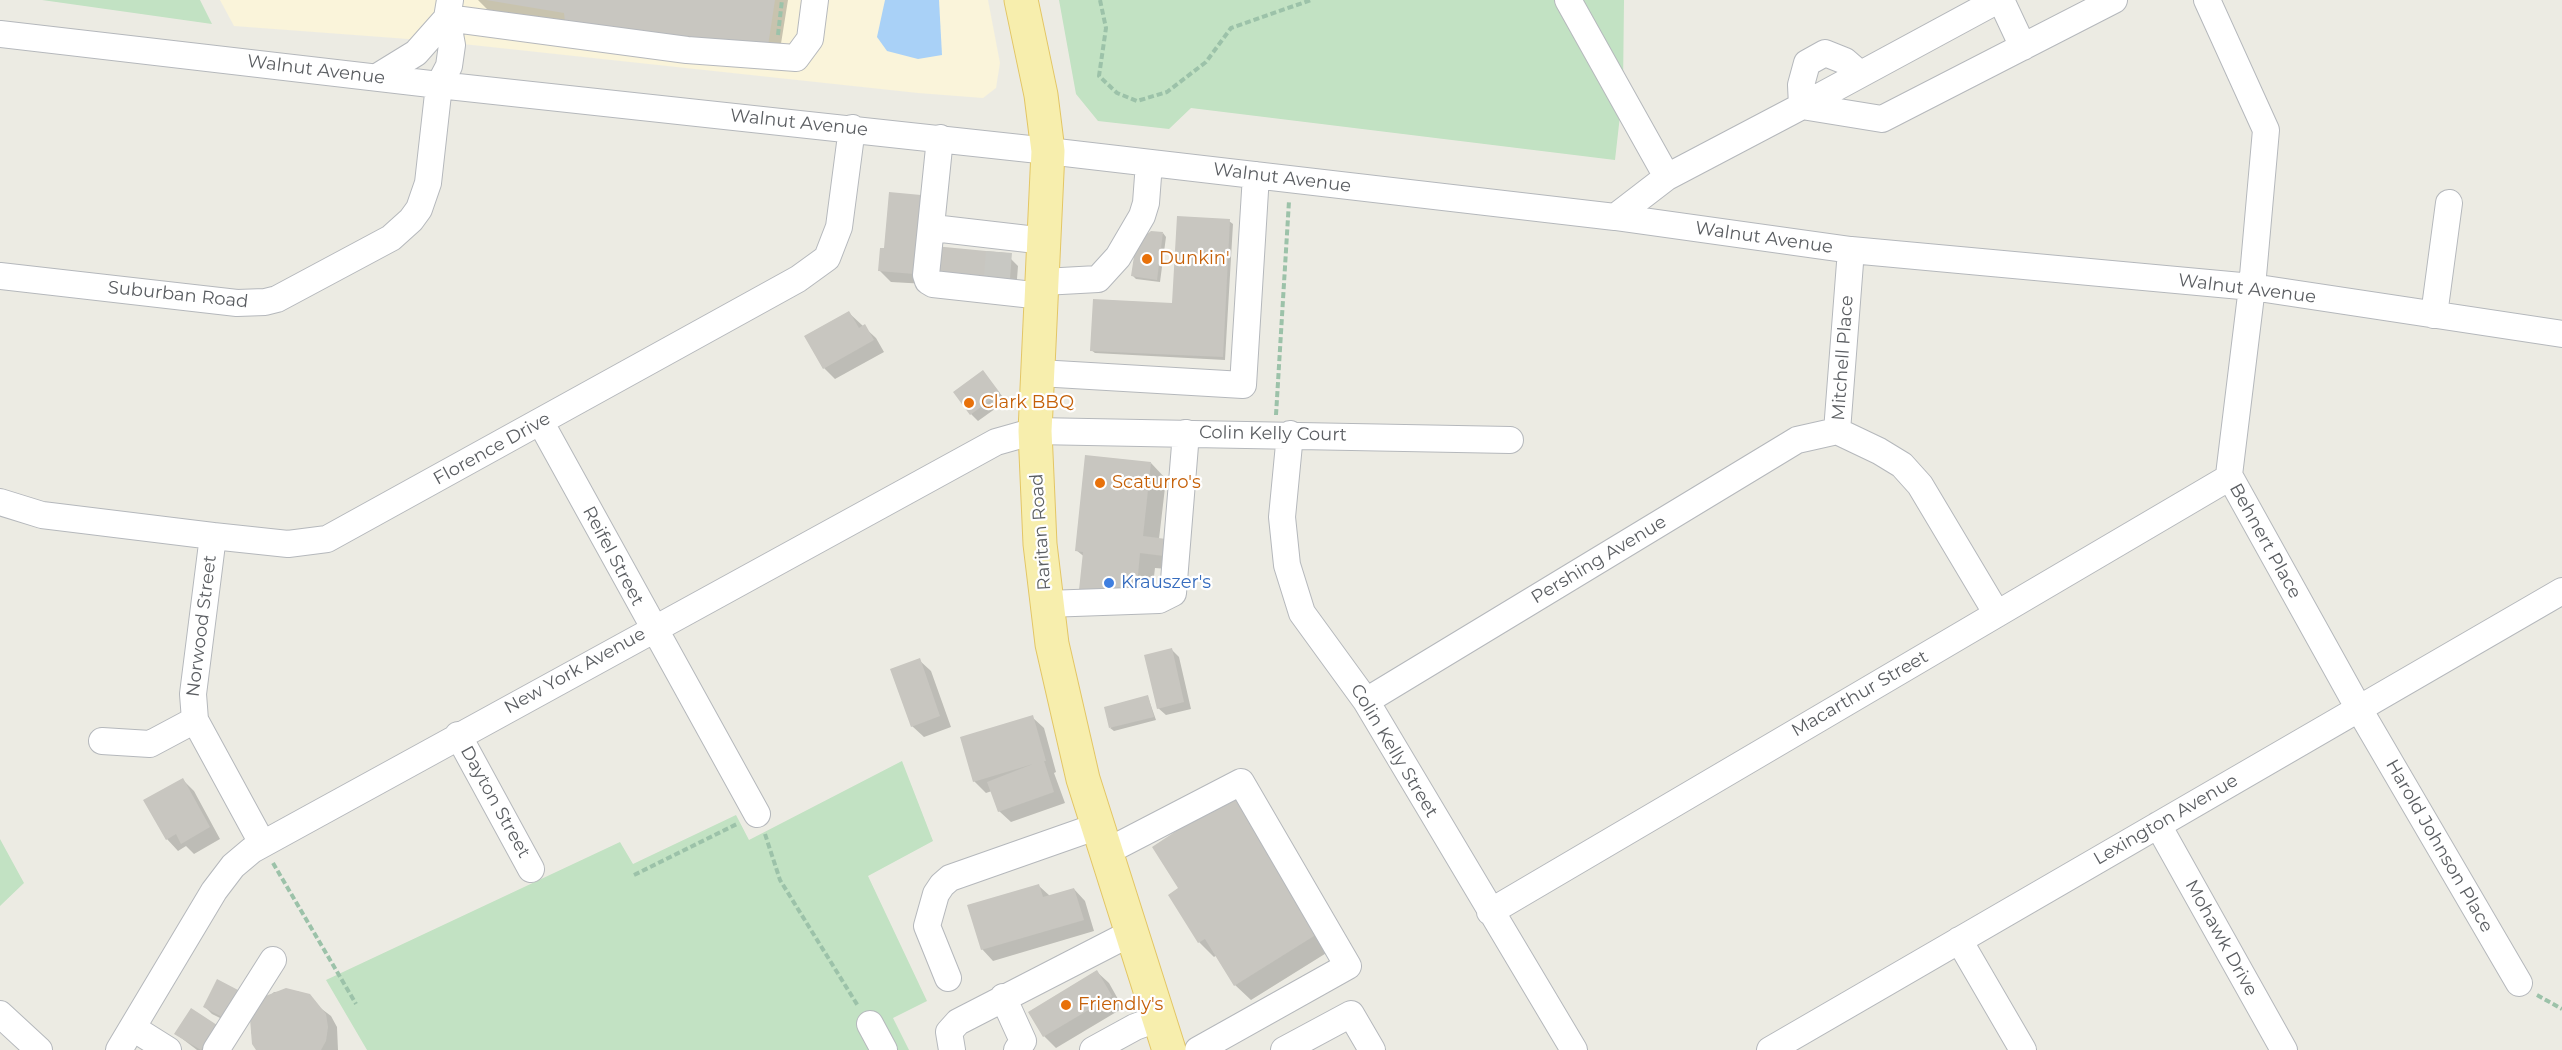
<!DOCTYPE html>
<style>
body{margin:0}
canvas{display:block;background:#ecebe3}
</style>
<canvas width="2562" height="1050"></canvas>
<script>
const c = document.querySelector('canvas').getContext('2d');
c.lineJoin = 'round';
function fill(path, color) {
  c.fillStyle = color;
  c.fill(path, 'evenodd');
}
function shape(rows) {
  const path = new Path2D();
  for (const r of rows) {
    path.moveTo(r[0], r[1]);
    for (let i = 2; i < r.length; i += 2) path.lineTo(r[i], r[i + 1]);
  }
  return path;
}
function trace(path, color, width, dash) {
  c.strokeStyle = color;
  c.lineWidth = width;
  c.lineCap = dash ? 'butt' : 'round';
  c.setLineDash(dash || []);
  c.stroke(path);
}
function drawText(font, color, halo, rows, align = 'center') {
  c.font = font + ' Montserrat,sans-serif';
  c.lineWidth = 4.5;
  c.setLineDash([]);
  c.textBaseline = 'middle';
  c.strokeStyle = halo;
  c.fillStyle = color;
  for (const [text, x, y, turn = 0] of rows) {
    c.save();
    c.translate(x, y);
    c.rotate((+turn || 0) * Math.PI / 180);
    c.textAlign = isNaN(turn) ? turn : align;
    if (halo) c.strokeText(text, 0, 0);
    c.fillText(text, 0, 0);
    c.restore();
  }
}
const commercial = shape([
 [220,0,988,0,1000,63,996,88,983,98,918,93,435,41,234,26]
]);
const green = shape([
 [42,0,200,0,212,24],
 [1059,0,1624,0,1623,89,1615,160,1191,108,1169,129,1098,121,1076,94],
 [902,761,933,841,868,876,927,1001,893,1018,909,1050,367,1050,326,980,620,842,633,864,736,815,749,840],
 [0,839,24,883,0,906]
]);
const water = shape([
 [885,0,939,0,942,55,918,59,887,51,877,37]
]);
const shadow = shape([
 [478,0,788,0,779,56,489,11],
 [920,197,932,208,926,284,891,282,879,270,886,250],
 [1229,221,1233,224,1225,360,1095,353,1091,350,1174,305],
 [1163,233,1166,237,1160,282,1136,279,1133,276],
 [1007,255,1018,266,1016,292,944,285],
 [849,313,876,338,884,352,835,379,824,368],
 [983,372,1006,401,978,421,971,414],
 [1151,463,1166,479,1159,539,1179,570,1155,568,1150,610,1076,550],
 [1171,649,1179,657,1191,709,1166,715,1158,708],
 [919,660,931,671,951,727,924,737,912,726],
 [1148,697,1156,720,1114,731,1110,728],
 [1032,717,1044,728,1056,772,1054,773,1065,803,1011,822,999,811,992,791,986,793,974,781],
 [183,780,194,791,220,839,194,854,186,846,178,851,167,839],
 [1234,794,1336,947,1251,1000,1235,985,1217,955,1214,957,1199,942],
 [1039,886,1050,896,1074,889,1085,901,1094,931,993,961,982,949],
 [1097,972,1109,983,1123,1008,1056,1048,1044,1036,1030,1012],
 [218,981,238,992,245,999,232,1024,212,1014,205,1007],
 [298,991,331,1016,337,1027,338,1050,258,1050,251,1032,256,1008,274,992],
 [191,1010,213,1050,197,1050,176,1034]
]);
const building = shape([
 [486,0,775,0,768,46,565,22,564,13],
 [889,192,921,195,915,274,878,271,880,248,884,248],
 [1177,216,1230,219,1223,357,1090,351,1093,299,1172,303],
 [1151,231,1163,232,1157,280,1131,276,1136,243],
 [934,246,1007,253,1005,281,931,274],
 [849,311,859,328,865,324,874,340,823,369,804,336],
 [983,370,1000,393,970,415,953,392],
 [1085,455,1151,462,1143,536,1166,539,1164,556,1140,553,1136,596,1079,590,1083,552,1075,551],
 [1172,648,1184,702,1157,709,1144,655],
 [920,658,940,716,911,727,890,669],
 [1148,695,1154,717,1109,728,1104,707],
 [1033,715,1046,761,1044,761,1054,792,998,812,987,782,1033,764,973,782,960,737],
 [183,778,210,827,181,844,176,834,166,840,143,800],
 [1235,792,1322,931,1234,986,1205,939,1198,943,1168,895,1178,888,1152,847],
 [1039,884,1043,897,1074,888,1084,920,981,950,967,905],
 [1097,970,1112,996,1043,1037,1028,1012],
 [217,979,238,990,224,1018,203,1007],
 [286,988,310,994,326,1014,328,1027,326,1041,321,1050,256,1050,252,1044,250,1019,263,997],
 [191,1008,217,1025,201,1050,174,1034]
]);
const minorTunnel = shape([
 [997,278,999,252]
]);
const path = shape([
 [1100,0,1106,28,1099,76,1117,93,1137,101,1167,92,1206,62,1231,28,1311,0],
 [778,35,782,0],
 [1276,415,1289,201],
 [765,834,780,880,858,1006],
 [273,863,356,1004],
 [634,875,737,824],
 [2537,995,2562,1009]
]);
const minor = shape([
 [1568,0,1667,177],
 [2001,0,2023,47],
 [2207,0,2266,130,2252,287,2229,475,2359,709,2519,983],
 [447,18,687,50,796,58,810,39,815,0],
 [0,34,439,85,1048,151,1615,217,1851,250,2252,287,2562,334],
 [1860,74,1845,61,1825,53,1807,63,1801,85,1802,106,1998,0],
 [377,77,416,53,447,18],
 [940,138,926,275,928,281,933,284,1042,296],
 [1615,217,1667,177,1802,106,1882,119,2114,0],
 [933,228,1045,241],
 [0,276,237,303,265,302,277,299,391,238,411,220,419,209,428,183,439,85,449,66,452,45,447,18,450,0],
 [1043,282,1098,279,1118,257,1142,216,1146,203,1149,163],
 [2434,315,2449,203],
 [1039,373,1243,385,1256,175],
 [541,423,757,814],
 [1837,431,1879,451,1902,465,1920,485,1997,614],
 [1837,431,1851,250],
 [1290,434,1282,517,1287,565,1302,613,1366,701,1574,1050],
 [0,502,42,515,213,536,288,544,327,539,798,279,827,258,839,227,852,128],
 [213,536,193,694,195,720,262,843],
 [1046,604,1159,600,1173,593,1186,433],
 [1366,701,1797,440,1837,431],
 [458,735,531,869],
 [102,741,150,744,195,720],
 [2158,825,2284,1050],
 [1106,852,1241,782,1348,966,1198,1050],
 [1490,912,2230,477],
 [1959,940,2023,1050],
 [948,978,927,926,936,894,942,885,950,878,1098,826],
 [1003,997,1023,1041,1017,1050],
 [0,1014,39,1050],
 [870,1024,884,1050],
 [133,1028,168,1050],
 [119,1050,214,891,233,866,252,850,996,442,1035,431,1510,440],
 [216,1050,273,960],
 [952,1050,949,1032,958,1022,1131,933],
 [1093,1050,1135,1027,1159,1018],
 [1284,1050,1351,1014,1372,1050],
 [1770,1050,2562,591]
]);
const major = shape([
 [1021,0,1041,95,1048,151,1035,431,1040,544,1052,644,1083,779,1169,1050]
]);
const markers = [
 [1147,259,6,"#e8710a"],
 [969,403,6,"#e8710a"],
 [1100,483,6,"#e8710a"],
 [1109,583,6,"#3f7fe0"],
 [1066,1005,6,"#e8710a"]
];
const streetNames = [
 ["Walnut Avenue",316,70,7],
 ["Walnut Avenue",799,123,6],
 ["Walnut Avenue",1282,178,7],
 ["Walnut Avenue",1764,238,8],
 ["Walnut Avenue",2247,289,7],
 ["Suburban Road",178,295,6],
 ["Mitchell Place",1843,358,-86],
 ["Colin Kelly Court",1273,434,1],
 ["Florence Drive",492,449,-29],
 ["Raritan Road",1041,532,-94],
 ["Behnert Place",2265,541,61],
 ["Reifel Street",613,556,62],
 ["Pershing Avenue",1599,560,-31],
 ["Norwood Street",202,626,-83],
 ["New York Avenue",575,671,-29],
 ["Macarthur Street",1860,694,-30],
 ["Colin Kelly Street",1394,751,59],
 ["Dayton Street",495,802,61],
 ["Lexington Avenue",2166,820,-30],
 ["Harold Johnson Place",2439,846,60],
 ["Mohawk Drive",2221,938,61]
];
const foodNames = [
 ["Dunkin'",1159,259],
 ["Clark BBQ",981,403],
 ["Scaturro's",1112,483],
 ["Friendly's",1078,1005]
];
const shopNames = [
 ["Krauszer's",1121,583]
];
fill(commercial, '#faf4da');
fill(green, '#c2e2c3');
fill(water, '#a9d1f7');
fill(shadow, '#0003');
fill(building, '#c8c6c0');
trace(minorTunnel, '#c8c8c3', 26, [26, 13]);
trace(minor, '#b5b8bc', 28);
trace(major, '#e3c665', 35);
trace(path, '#9cc2a9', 4, [6, 3]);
trace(minor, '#fff', 26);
trace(major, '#f7eead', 33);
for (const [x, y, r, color] of markers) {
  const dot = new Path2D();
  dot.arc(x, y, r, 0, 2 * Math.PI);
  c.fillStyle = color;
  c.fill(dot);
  trace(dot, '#fff', 2);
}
drawText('18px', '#5b5e62', '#fff', streetNames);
drawText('18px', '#c56008', '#fff', foodNames, 'left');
drawText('18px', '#366cbe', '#fff', shopNames, 'left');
</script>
